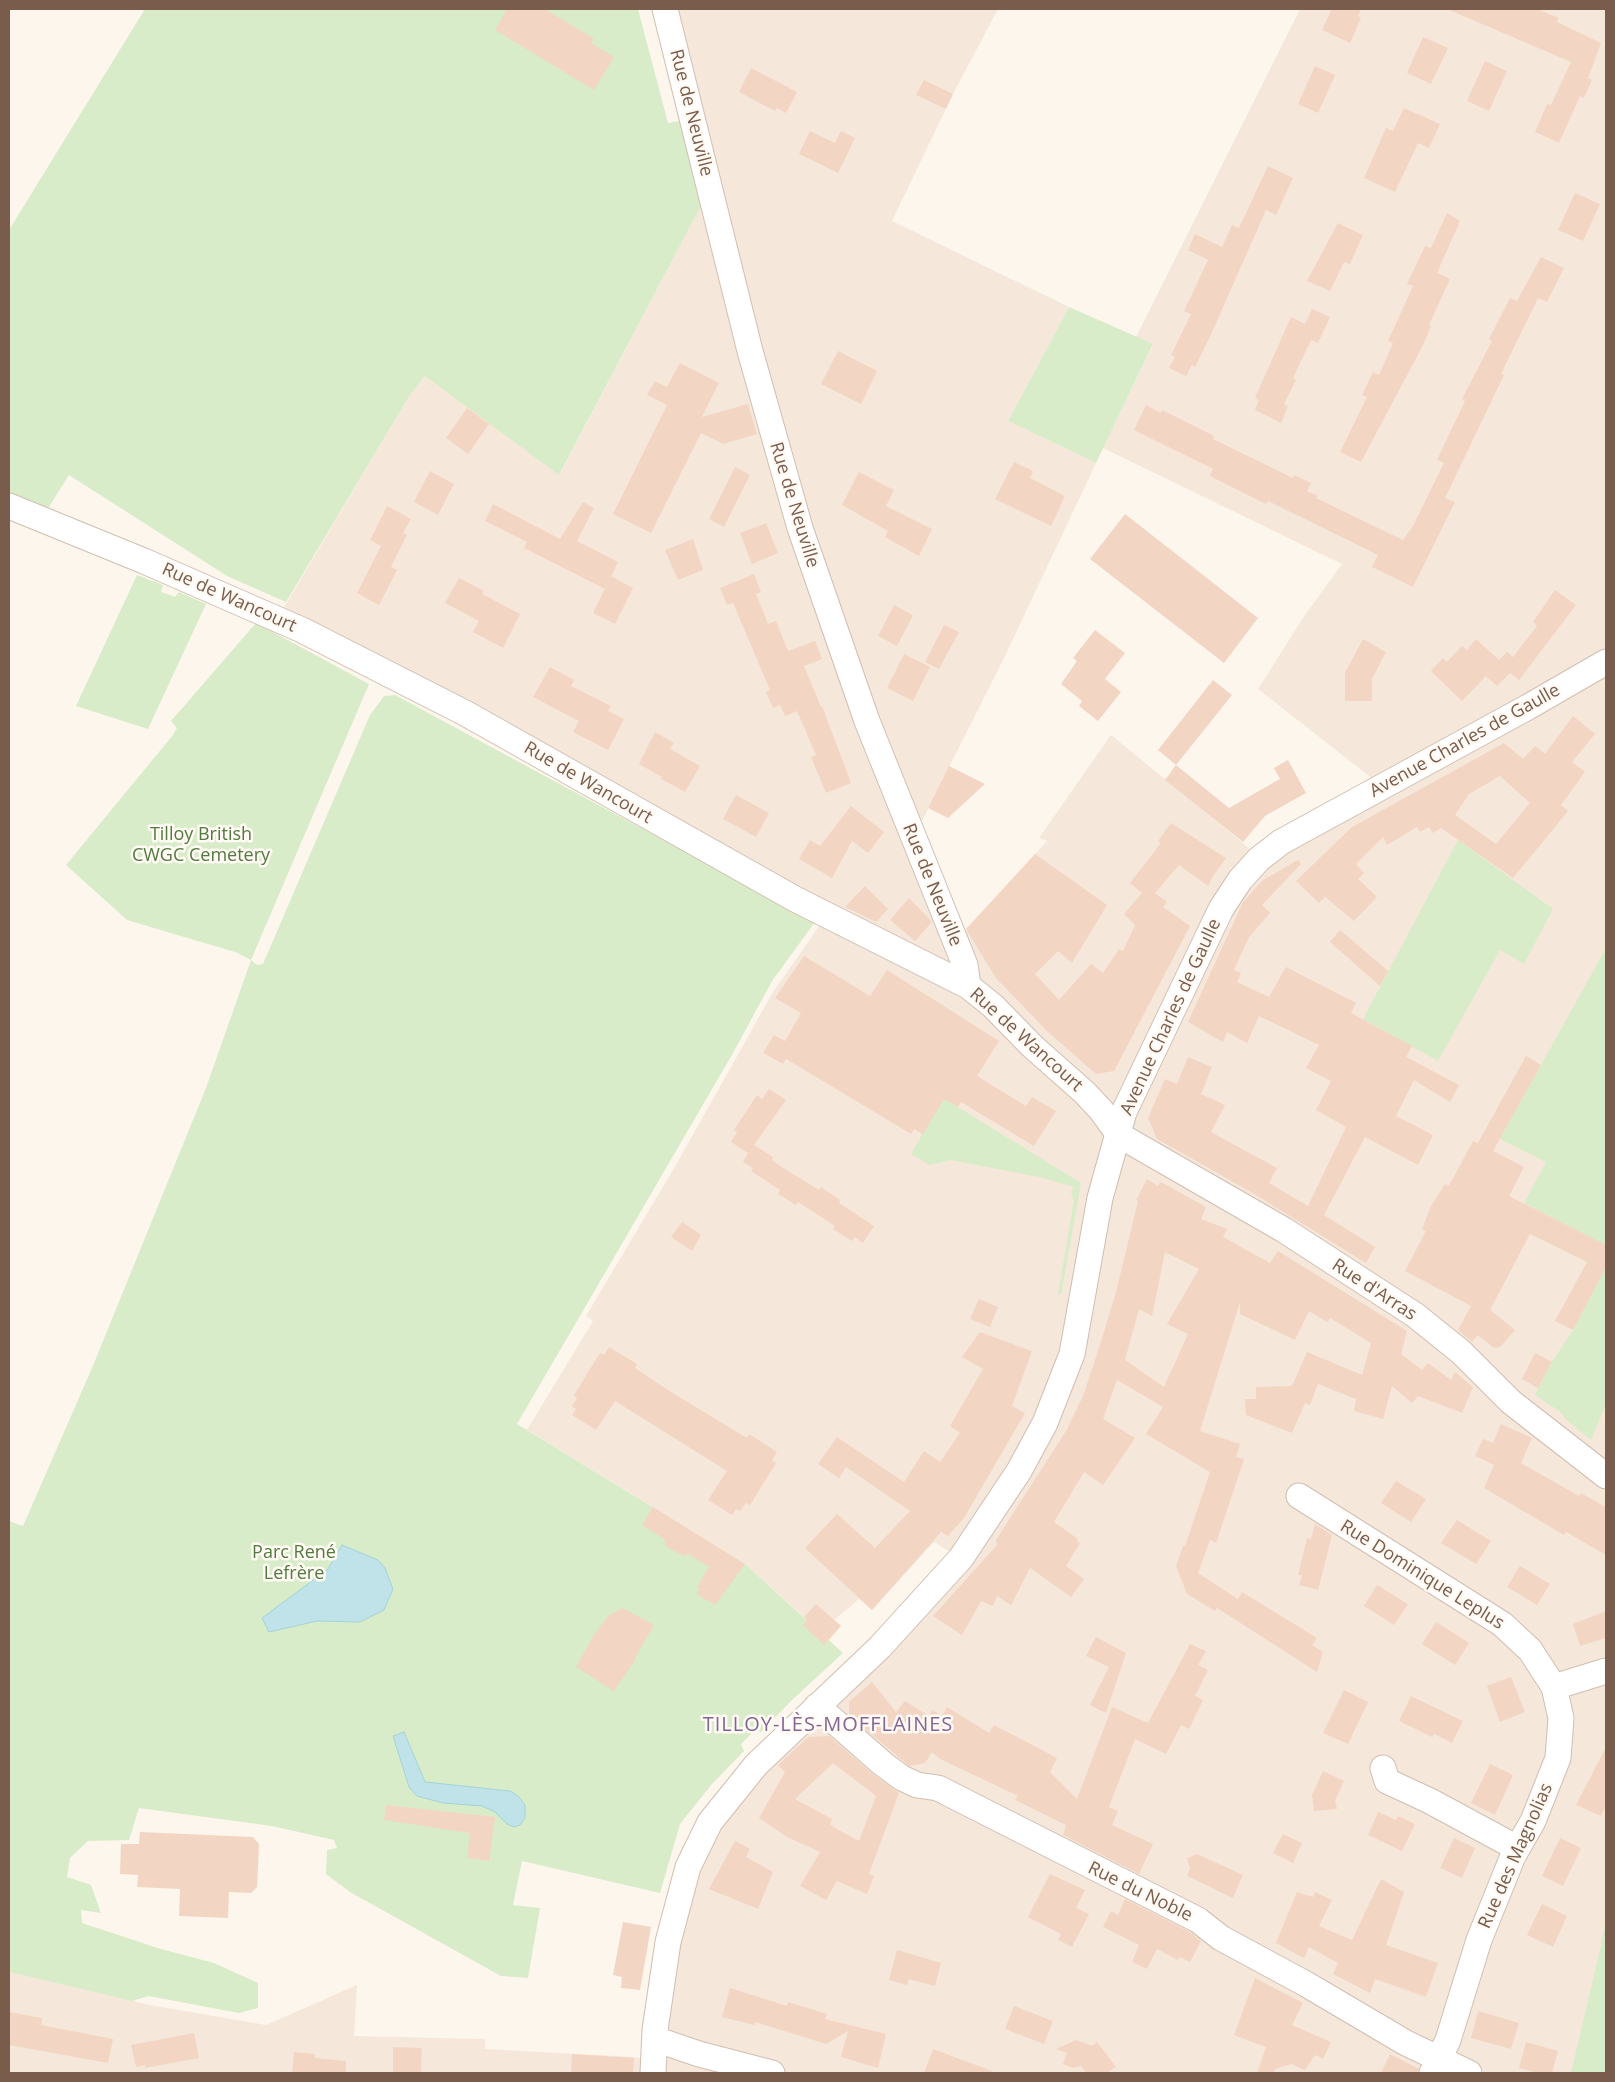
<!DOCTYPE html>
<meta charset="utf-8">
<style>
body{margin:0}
#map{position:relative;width:1615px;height:2082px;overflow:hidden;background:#fdf6ec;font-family:"Open Sans",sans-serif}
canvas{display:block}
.frame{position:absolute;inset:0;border:10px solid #7a5c4d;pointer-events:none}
</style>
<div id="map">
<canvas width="1615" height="2082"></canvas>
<div class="frame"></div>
</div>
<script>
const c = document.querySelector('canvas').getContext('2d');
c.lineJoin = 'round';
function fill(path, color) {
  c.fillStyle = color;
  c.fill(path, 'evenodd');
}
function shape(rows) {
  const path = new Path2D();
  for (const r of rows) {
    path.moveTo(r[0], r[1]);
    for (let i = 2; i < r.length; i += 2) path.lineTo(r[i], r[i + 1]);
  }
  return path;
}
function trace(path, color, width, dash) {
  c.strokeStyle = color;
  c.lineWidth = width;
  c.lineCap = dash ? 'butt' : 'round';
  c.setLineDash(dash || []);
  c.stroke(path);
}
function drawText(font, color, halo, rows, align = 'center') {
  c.font = font + ' "Open Sans",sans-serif';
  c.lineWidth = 5;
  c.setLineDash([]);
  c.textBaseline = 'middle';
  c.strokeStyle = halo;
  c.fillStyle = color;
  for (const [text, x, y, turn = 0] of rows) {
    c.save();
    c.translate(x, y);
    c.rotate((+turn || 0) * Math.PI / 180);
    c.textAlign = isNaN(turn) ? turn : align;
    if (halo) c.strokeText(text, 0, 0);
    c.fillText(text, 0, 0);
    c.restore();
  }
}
const residential = shape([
 [665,9,998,9,953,94,892,221,1069,307,1008,421,1096,463,1005,656,920,825,956,942,1047,841,1039,838,1111,735,1243,843,1259,859,1383,787,1258,689,1305,615,1342,564,1103,448,1153,345,1136,337,1300,9,1606,9,1606,2073,9,2073,9,1972,150,2005,266,2025,357,1985,354,2036,485,2039,485,2049,634,2057,654,2061,701,1838,960,1558,934,1542,872,1610,859,1599,834,1620,841,1626,829,1639,745,1564,527,1430,593,1321,586,1316,676,1165,773,992,827,915,277,619,410,395,425,376,560,474,702,204]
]);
const green = shape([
 [145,9,638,9,668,123,680,121,702,204,559,475,425,376,410,395,286,602,227,576,69,475,47,510,9,495,9,230],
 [1069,307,1153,344,1096,463,1008,421],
 [137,575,163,585,161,592,175,597,179,592,206,604,148,729,76,706],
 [256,623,369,684,251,960,257,965,263,964,370,715,384,696,395,695,815,922,772,981,733,1053,517,1424,745,1564,843,1653,792,1700,761,1732,755,1730,741,1744,744,1751,712,1784,680,1824,660,1893,522,1861,513,1905,540,1908,528,1978,501,1976,350,1892,326,1874,327,1850,337,1848,334,1840,272,1826,139,1808,129,1840,88,1841,70,1858,67,1877,91,1885,101,1913,81,1910,82,1923,161,1949,214,1963,258,1983,258,2008,239,2013,149,1996,132,2001,9,1972,9,1521,23,1526,92,1368,206,1088,251,960,235,952,127,920,66,865,173,735,177,728,171,721],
 [1458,840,1553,909,1524,964,1500,950,1438,1061,1363,1019],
 [1606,948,1606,1245,1524,1203,1546,1162,1500,1139],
 [943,1098,1081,1183,1061,1295,1058,1294,1074,1200,1071,1193,1074,1187,1039,1177,951,1160,930,1165,911,1154],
 [1606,1267,1606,1404,1591,1440,1567,1420,1559,1411,1535,1395,1552,1362,1573,1330],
 [1606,1920,1606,2073,1571,2073,1601,1945]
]);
const water = shape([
 [342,1545,378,1560,385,1568,393,1589,384,1610,360,1622,317,1621,269,1632,262,1618,328,1569,342,1545],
 [404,1732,425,1782,510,1791,518,1796,525,1805,525,1818,520,1825,514,1827,507,1824,495,1812,482,1806,443,1803,417,1796,409,1787,393,1736,404,1732]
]);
const building = shape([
 [507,9,545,9,594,39,591,43,614,57,594,90,495,30],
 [1332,9,1361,9,1358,16,1361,18,1350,43,1322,30],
 [1447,9,1537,9,1559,18,1557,22,1601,43,1588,78,1592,80,1584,98,1580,96,1559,143,1535,132,1547,104,1551,105,1571,62],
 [1423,37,1448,48,1431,84,1407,73],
 [1485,61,1507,71,1489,111,1467,101],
 [1315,66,1335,75,1318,113,1298,104],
 [751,68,797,92,786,113,777,108,775,111,739,92],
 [924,80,953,94,946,109,916,95],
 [1404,108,1440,124,1429,148,1418,143,1395,192,1364,178,1386,128,1393,131],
 [810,131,835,143,841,131,855,138,838,173,799,154],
 [1268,166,1293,178,1276,215,1266,210,1209,339,1195,367,1192,365,1186,376,1169,368,1175,357,1171,355,1191,314,1184,311,1208,260,1188,250,1195,234,1222,247,1232,225,1239,228],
 [1575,193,1600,204,1583,241,1558,230],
 [1447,213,1460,221,1437,273,1450,279,1429,325,1431,326,1423,345,1361,462,1340,452,1367,397,1362,395,1373,372,1379,375,1393,343,1388,341,1413,286,1407,284,1425,246,1431,248],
 [1338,223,1363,235,1350,264,1344,262,1330,291,1307,281],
 [1541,257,1564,268,1547,302,1538,298,1501,374,1504,375,1445,498,1455,502,1413,587,1372,567,1378,555,1268,501,1266,504,1210,476,1213,469,1134,430,1146,405,1161,413,1162,410,1214,436,1213,439,1293,478,1294,475,1311,483,1307,491,1318,496,1316,498,1403,540,1413,526,1444,463,1437,460,1465,401,1462,399,1492,341,1489,339,1510,298,1517,301],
 [1312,309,1330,317,1318,343,1311,340,1293,378,1296,380,1284,404,1288,406,1281,423,1255,410,1259,400,1255,398,1291,317,1305,324],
 [838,351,877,371,861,404,821,384],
 [680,363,719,383,702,417,748,404,757,434,723,444,701,433,651,533,613,514,667,405,647,395,655,381,667,387],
 [467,408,489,424,468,454,446,438],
 [1014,462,1033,471,1030,478,1065,496,1051,526,995,499],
 [735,467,750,475,724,527,709,519],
 [430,471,454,484,438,515,414,502],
 [859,472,894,490,886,506,932,529,919,556,885,537,888,531,842,505],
 [583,502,594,508,577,541,618,562,605,589,524,548,527,542,485,521,493,504,560,539],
 [387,506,411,519,403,533,407,535,391,567,397,570,379,605,357,593,381,546,370,540],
 [1125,514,1258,618,1224,663,1090,559],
 [766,523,778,553,752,564,740,533],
 [693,539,703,570,678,580,665,550],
 [754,574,761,592,756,594,768,624,776,621,788,651,815,641,822,659,804,666,821,707,822,706,851,783,826,793,811,757,816,755,797,711,785,716,780,705,773,708,766,692,770,690,733,603,727,605,720,588],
 [611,576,633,588,615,624,593,613],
 [459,578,484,591,482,594,520,614,503,648,473,632,479,621,445,603],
 [1555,590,1576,605,1519,680,1510,673,1497,686,1486,676,1462,701,1431,671,1443,658,1447,662,1462,646,1467,650,1476,639,1499,660,1507,652,1513,657,1537,626,1533,622],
 [894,605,913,615,897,646,878,636],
 [944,625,959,632,939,669,925,662],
 [1095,630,1125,653,1105,679,1121,692,1098,721,1079,706,1082,701,1061,684,1077,661,1073,658],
 [1363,639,1386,652,1372,679,1372,701,1345,701,1345,673],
 [904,654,930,667,913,701,887,688],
 [550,667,574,680,571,686,611,706,608,711,624,719,608,750,573,732,579,721,533,697],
 [1213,680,1232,695,1176,765,1158,750],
 [1573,716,1595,734,1572,762,1585,772,1561,805,1568,811,1513,878,1441,828,1433,833,1429,827,1420,832,1417,827,1387,845,1383,837,1356,864,1364,873,1358,879,1377,897,1354,921,1325,897,1319,903,1296,881,1352,827,1504,743,1523,759,1535,746,1545,754],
 [1500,776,1530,803,1496,844,1455,815,1469,794],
 [655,732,674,743,670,749,700,766,685,792,661,779,662,777,639,764],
 [1288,760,1306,793,1265,816,1243,842,1165,780,1176,765,1229,808,1280,779,1274,768],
 [949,766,985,784,948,818,928,808],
 [736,795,769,813,756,837,723,819],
 [851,806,884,832,868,853,852,841,832,878,799,859,810,840,820,846],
 [1171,823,1226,858,1213,876,1208,886,1179,865,1155,893,1167,902,1163,907,1190,926,1114,1071,1096,1074,1046,1030,996,978,966,929,1035,854,1107,905,1072,963,1058,951,1035,974,1059,1000,1091,964,1103,973,1119,949,1123,951,1135,925,1124,914,1142,893,1130,883,1161,843,1158,841],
 [1298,860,1301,864,1262,905,1270,913,1249,937,1234,970,1241,973,1237,982,1269,997,1286,967,1356,1003,1351,1013,1412,1046,1406,1057,1459,1085,1450,1102,1414,1080,1396,1116,1433,1135,1418,1165,1365,1137,1324,1215,1375,1247,1366,1263,1251,1192,1157,1139,1148,1118,1165,1079,1177,1084,1188,1057,1212,1067,1201,1094,1225,1105,1211,1132,1277,1168,1269,1183,1308,1206,1346,1127,1316,1110,1331,1081,1306,1068,1319,1045,1259,1016,1247,1043,1227,1032,1223,1042,1188,1022,1243,902,1263,880],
 [865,886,888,909,876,922,845,907],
 [909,898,932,922,915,941,890,920],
 [1340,930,1388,971,1380,986,1330,942],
 [804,956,870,996,887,970,999,1041,977,1076,1026,1106,1032,1097,1056,1111,1034,1146,961,1102,958,1107,944,1099,923,1134,914,1129,911,1134,786,1059,783,1064,763,1053,774,1035,785,1041,801,1013,775,998],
 [1526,1056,1541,1065,1493,1151,1524,1167,1509,1196,1606,1245,1606,1267,1573,1330,1555,1321,1587,1262,1530,1234,1490,1310,1515,1330,1500,1347,1494,1348,1478,1335,1472,1342,1458,1330,1471,1306,1405,1271,1426,1231,1422,1229,1431,1206,1445,1184,1449,1186,1473,1141,1478,1143],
 [769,1089,786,1100,754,1145,773,1157,772,1160,780,1166,819,1190,821,1187,840,1200,839,1203,874,1226,863,1243,855,1237,852,1241,833,1229,835,1226,798,1202,796,1205,778,1194,780,1190,751,1171,753,1168,743,1162,748,1153,731,1142,737,1132,734,1130,757,1095,762,1099],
 [1147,1179,1158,1186,1161,1182,1206,1207,1201,1219,1227,1229,1223,1237,1270,1263,1278,1251,1407,1331,1401,1354,1422,1370,1428,1363,1451,1380,1455,1372,1473,1387,1462,1413,1418,1396,1412,1403,1392,1386,1383,1419,1354,1411,1356,1399,1318,1384,1310,1405,1305,1403,1292,1433,1246,1415,1245,1399,1256,1399,1256,1387,1292,1386,1307,1352,1362,1375,1371,1343,1330,1318,1327,1322,1309,1311,1295,1340,1240,1314,1240,1302,1200,1431,1240,1444,1236,1457,1244,1459,1216,1543,1210,1540,1198,1573,1238,1599,1242,1592,1317,1638,1312,1645,1323,1652,1317,1672,1217,1608,1215,1611,1187,1594,1176,1566,1183,1546,1185,1546,1210,1472,1146,1434,1163,1407,1117,1380,1103,1419,1135,1438,1103,1485,1084,1472,1054,1522,1078,1539,1077,1541,1080,1543,1066,1566,1084,1579,1071,1597,1030,1568,1011,1605,997,1596,993,1606,981,1601,962,1635,933,1616,997,1545,996,1540,1066,1431,1083,1396,1099,1348,1116,1292,1138,1201,1136,1200],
 [1165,1252,1199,1269,1167,1324,1188,1334,1164,1387,1125,1360,1139,1309,1152,1316],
 [682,1222,701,1235,692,1251,671,1237],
 [979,1299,998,1307,990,1327,970,1319],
 [980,1332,1032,1351,1012,1406,1025,1413,964,1518,948,1536,941,1532,872,1610,805,1548,837,1514,875,1548,910,1511,846,1467,839,1478,818,1464,837,1437,904,1482,924,1451,940,1462,960,1433,950,1426,983,1369,962,1357],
 [609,1347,637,1364,635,1368,671,1392,747,1438,749,1434,777,1452,772,1460,776,1463,750,1505,746,1503,740,1511,736,1509,732,1515,708,1500,727,1471,615,1401,596,1430,572,1415,576,1409,572,1406,577,1398,574,1395,600,1353,604,1355],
 [1535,1353,1552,1362,1538,1388,1522,1379],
 [1501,1424,1532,1438,1521,1463,1579,1496,1581,1493,1606,1507,1606,1555,1566,1532,1564,1535,1484,1488,1494,1465,1475,1456,1483,1439,1493,1443],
 [1396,1481,1426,1499,1411,1522,1381,1503],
 [653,1507,745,1564,715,1605,696,1594,700,1589,697,1587,709,1567,688,1554,683,1556,666,1546,664,1539,642,1525],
 [1457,1520,1491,1541,1476,1564,1441,1543],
 [1315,1524,1332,1535,1318,1590,1299,1585,1302,1575,1298,1575,1307,1538,1311,1539],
 [1520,1566,1550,1584,1537,1605,1507,1587],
 [1377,1585,1408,1604,1394,1625,1364,1606],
 [816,1604,841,1626,824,1645,803,1625,807,1620,804,1617],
 [622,1608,654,1625,635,1658,636,1659,614,1691,576,1667,594,1635,608,1616],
 [1606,1611,1606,1638,1580,1646,1573,1624],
 [1436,1622,1469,1643,1455,1665,1422,1644],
 [1096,1637,1126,1653,1106,1713,1090,1705,1109,1667,1086,1656],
 [1190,1644,1206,1651,1198,1665,1208,1670,1195,1696,1203,1700,1189,1729,1181,1725,1166,1754,1135,1739,1109,1807,1118,1811,1112,1825,1153,1844,1139,1874,1063,1835,1066,1825,1015,1800,1018,1796,940,1759,932,1752,925,1763,909,1766,849,1715,849,1702,872,1682,896,1712,905,1701,929,1716,932,1710,942,1716,947,1707,989,1733,994,1725,1057,1758,1050,1772,1077,1799,1112,1707,1148,1723],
 [1511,1677,1525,1712,1500,1722,1487,1686],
 [1344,1690,1368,1702,1348,1744,1323,1733],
 [1411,1696,1463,1721,1452,1743,1434,1734,1432,1737,1399,1721],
 [829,1736,874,1775,899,1793,869,1874,874,1876,867,1894,837,1881,826,1900,800,1886,820,1852,787,1837,759,1818,785,1772,778,1765,808,1737],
 [833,1763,876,1796,859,1841,830,1825,832,1819,795,1799],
 [1606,1747,1606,1805,1601,1816,1576,1805],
 [1490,1764,1513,1775,1495,1815,1471,1803],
 [1323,1771,1344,1781,1335,1800,1337,1809,1314,1811,1312,1795],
 [386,1805,495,1817,489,1861,467,1858,470,1833,384,1820],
 [1378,1812,1396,1820,1398,1816,1415,1824,1402,1851,1368,1835],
 [140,1832,253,1837,259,1844,257,1887,251,1893,229,1892,228,1918,179,1916,180,1889,137,1887,138,1875,120,1874,121,1844,139,1844],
 [1283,1834,1302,1843,1293,1863,1273,1853],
 [1454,1838,1475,1848,1462,1878,1440,1868],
 [1560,1838,1581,1848,1563,1886,1542,1876],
 [735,1841,750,1849,746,1857,773,1872,758,1909,709,1889],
 [1197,1854,1243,1875,1233,1898,1187,1876,1190,1868,1187,1858],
 [1050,1874,1085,1890,1076,1908,1089,1914,1072,1947,1058,1940,1061,1934,1028,1917],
 [1381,1879,1404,1892,1386,1945,1438,1963,1426,1997,1375,1979,1370,1993,1333,1974,1338,1963,1309,1947,1304,1958,1276,1943,1297,1892,1313,1897,1315,1892,1332,1900,1319,1926,1352,1940],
 [1125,1899,1190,1932,1201,1941,1190,1962,1179,1957,1178,1960,1157,1949,1147,1969,1132,1962,1139,1945,1103,1927,1111,1911,1118,1915],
 [1542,1904,1567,1916,1553,1947,1527,1935],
 [623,1922,651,1927,640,1990,621,1988,622,1977,613,1975],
 [897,1950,941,1963,935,1986,909,1979,907,1985,889,1980],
 [1255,1978,1303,2003,1292,2025,1331,2042,1323,2059,1315,2055,1305,2070,1291,2064,1276,2069,1274,2073,1257,2073,1266,2047,1234,2035],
 [730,1988,787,2006,788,2002,827,2014,825,2019,886,2034,878,2068,841,2057,848,2031,826,2044,755,2022,754,2025,722,2017],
 [1014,2006,1053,2021,1044,2044,1005,2029],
 [1478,2011,1519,2023,1511,2049,1471,2038],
 [9,2012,42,2018,41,2025,113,2039,108,2063,9,2045],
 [194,2033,199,2058,145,2068,145,2065,136,2067,131,2045],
 [1076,2040,1092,2046,1097,2042,1116,2067,1107,2073,1086,2073,1081,2066,1073,2068,1063,2064,1067,2053,1056,2049],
 [1526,2042,1558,2051,1552,2073,1537,2073,1519,2068],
 [393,2047,422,2048,421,2073,393,2073],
 [933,2049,992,2071,991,2073,924,2073],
 [294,2052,315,2054,315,2058,346,2061,346,2073,292,2073],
 [572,2054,634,2058,633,2073,571,2073],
 [1390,2054,1419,2069,1418,2073,1381,2073]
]);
const minor = shape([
 [665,9,750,351,800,528,867,721,965,965,968,986],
 [9,506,144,561,302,630,465,713,795,899,968,986,993,1006,1032,1046,1084,1092,1101,1110,1119,1135,1284,1230,1415,1315,1461,1352,1511,1402,1606,1476],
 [1299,1496,1502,1624,1530,1650,1554,1687],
 [817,1706,883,1764,902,1778,917,1785,938,1788,1198,1920,1221,1938,1306,1984,1406,2043,1469,2073],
 [1383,1768,1387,1781,1430,1801,1517,1848],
 [655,2039,699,2054,772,2073],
 [653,2073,655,2030,668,1942,688,1867,710,1822,756,1765,880,1647,961,1558,1019,1471,1045,1423,1072,1354,1100,1198,1124,1112,1221,909,1240,880,1259,859,1281,842,1528,707,1606,662],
 [1432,2073,1448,2040,1479,1940,1513,1856,1533,1821,1558,1758,1561,1718,1554,1687,1606,1671]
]);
const streetNames = [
 ["Rue de Neuville",691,113,76],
 ["Rue de Neuville",794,505,73],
 ["Rue de Wancourt",229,598,24],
 ["Avenue Charles de Gaulle",1465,741,-29],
 ["Rue de Wancourt",588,783,30],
 ["Rue de Neuville",932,885,68],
 ["Avenue Charles de Gaulle",1171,1017,-65],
 ["Rue de Wancourt",1026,1040,42],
 ["Rue d'Arras",1374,1290,33],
 ["Rue Dominique Leplus",1422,1575,32],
 ["Rue des Magnolias",1516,1856,-66],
 ["Rue du Noble",1140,1892,26]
];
const parkNames = [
 ["Tilloy British",201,835],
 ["CWGC Cemetery",201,856],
 ["Parc René",294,1553],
 ["Lefrère",294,1574]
];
const quarterNames = [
 ["TILLOY-LÈS-MOFFLAINES",828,1725]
];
fill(residential, '#f5e8da');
fill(green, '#d8ecc9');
fill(water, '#bfe3e8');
trace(water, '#a5d3da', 1);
fill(building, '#f3d5c3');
trace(minor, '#d1beb0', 27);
trace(minor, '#fff', 25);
drawText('18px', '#7a5c4d', '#fffaf3', streetNames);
drawText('18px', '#537a41', '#fffaf3', parkNames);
c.letterSpacing = '1px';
drawText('20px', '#846695', '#fffaf3', quarterNames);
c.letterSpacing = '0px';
</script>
